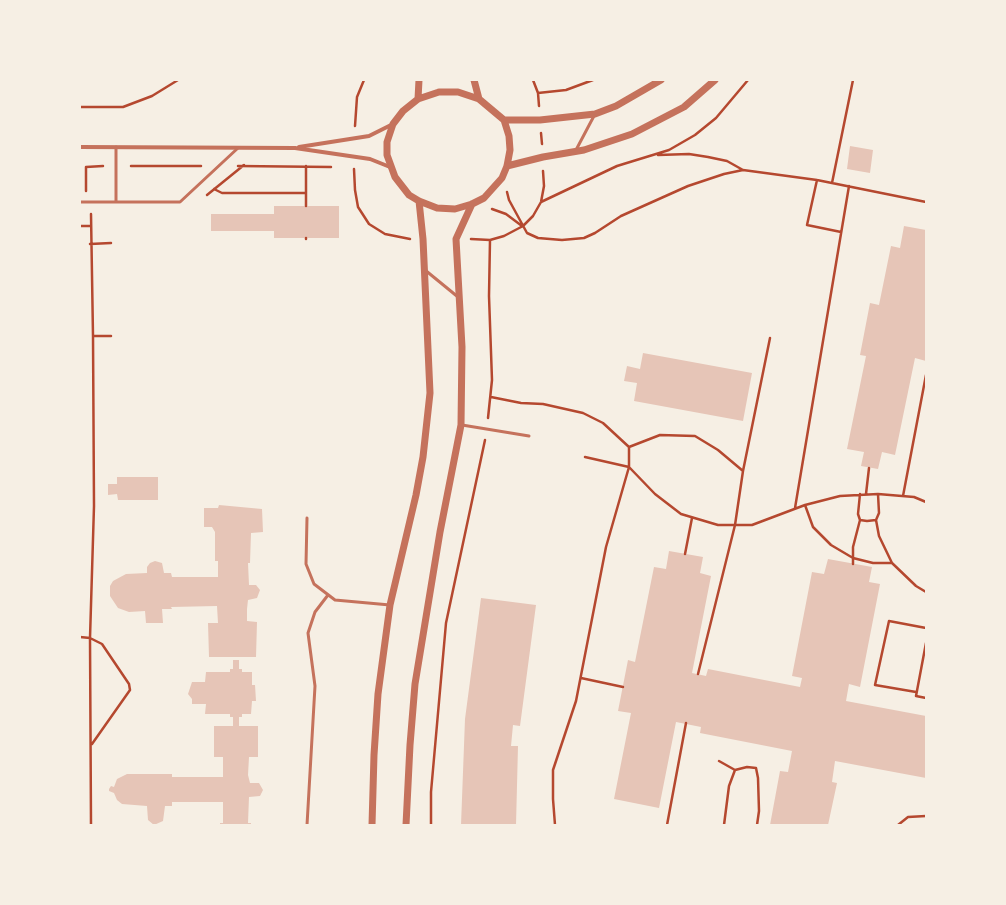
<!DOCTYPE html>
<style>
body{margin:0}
#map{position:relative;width:1006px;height:905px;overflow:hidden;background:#f6efe4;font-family:Barlow,sans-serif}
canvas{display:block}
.frame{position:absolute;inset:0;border:81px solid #f6efe4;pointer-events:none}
</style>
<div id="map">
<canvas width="1006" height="905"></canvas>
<div class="frame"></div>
</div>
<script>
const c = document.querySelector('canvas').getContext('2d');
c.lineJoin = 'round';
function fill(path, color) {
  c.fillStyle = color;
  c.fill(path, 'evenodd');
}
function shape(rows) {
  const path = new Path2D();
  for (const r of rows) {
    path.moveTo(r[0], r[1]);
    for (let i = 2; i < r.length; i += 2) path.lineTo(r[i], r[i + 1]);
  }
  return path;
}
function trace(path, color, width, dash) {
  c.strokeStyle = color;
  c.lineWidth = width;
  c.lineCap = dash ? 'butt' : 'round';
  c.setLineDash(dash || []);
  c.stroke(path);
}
const building = shape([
 [850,146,873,150,870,173,847,169],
 [274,206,339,206,339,238,274,238,274,231,211,231,211,214,274,214],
 [904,226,926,230,926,361,915,358,895,455,882,452,878,469,861,466,864,452,847,449,866,356,860,355,870,303,879,305,891,246,900,248],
 [643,353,752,373,743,421,634,401,637,383,624,381,627,366,640,369],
 [117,477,158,477,158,500,118,500,117,494,108,495,108,484,117,484],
 [219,505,262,509,263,532,251,533,250,563,248,563,249,585,256,585,260,590,257,598,248,600,247,609,247,621,257,622,256,657,209,657,208,623,218,623,217,606,171,607,172,609,162,609,163,623,146,623,145,611,129,612,118,608,110,596,110,586,113,581,126,574,147,573,147,567,150,563,155,561,162,563,164,573,171,573,172,577,218,577,218,561,215,561,215,532,212,527,204,527,204,508,218,508],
 [669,551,703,557,700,573,711,576,692,673,706,676,708,669,800,687,802,678,792,676,812,572,824,574,828,559,872,567,869,582,880,584,860,687,849,684,846,701,926,716,926,778,835,761,832,782,837,783,828,825,770,825,780,771,788,772,792,751,700,733,701,727,676,722,659,808,614,799,631,713,618,711,628,660,635,662,654,567,666,569],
 [481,598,536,605,520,726,513,725,511,746,518,746,516,825,461,825,465,719],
 [233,660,239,660,239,669,242,669,242,672,252,672,252,685,255,685,256,701,252,701,251,714,242,714,242,717,239,717,239,726,258,726,258,757,249,757,248,775,250,783,259,783,263,790,260,796,249,797,248,823,251,823,251,825,220,825,220,823,223,823,223,802,172,802,172,806,165,806,163,821,154,825,148,820,147,806,122,804,117,800,114,793,109,791,109,789,111,786,114,787,117,779,127,774,172,774,172,777,223,777,223,757,214,757,214,726,233,726,233,717,230,717,230,714,205,714,206,704,192,704,192,699,188,694,192,682,205,682,206,672,230,672,230,669,233,669]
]);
const path = shape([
 [533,80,538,93,539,106],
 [538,93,566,90,593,80],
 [80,107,123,107,152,96,178,80],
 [355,126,357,97,364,80],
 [541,133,542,144],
 [658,155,689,154,708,157,727,161,743,170],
 [131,166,201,166],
 [238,166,331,167],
 [306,166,306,206],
 [354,169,355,190,358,207,369,224,385,234,410,239],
 [817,180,807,225,841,232],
 [832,183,853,80],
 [214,189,222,193,306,193],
 [86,191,86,167,103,166],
 [507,192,509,200,527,233,538,238,562,240,584,238,595,233,621,216,688,186,724,174,743,170,817,180,926,202],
 [207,195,244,165],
 [541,202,617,166,669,150,695,135,716,118,748,80],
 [492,209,506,214,522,226],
 [91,214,93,336,94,506,90,638,91,825],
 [80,226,90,226],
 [306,238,306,239],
 [471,239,490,240,504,236,523,226,533,216,541,202,544,186,543,171],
 [90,244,111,243],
 [93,336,111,336],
 [491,397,521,403,543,404,583,413,603,423,629,447,629,467,606,547,576,701,553,770,553,799,555,825],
 [488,418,492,380,489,296,490,240],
 [629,447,660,435,695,436,718,450,743,471],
 [585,457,629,467,655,494,681,514,718,525,752,525,805,505,840,496,878,494,914,497,926,502],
 [860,494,858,514,860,520,867,521,876,520,879,513,878,494],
 [866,494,869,468],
 [903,496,926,375],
 [805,505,813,527,831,545,853,558,853,564],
 [795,508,849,186],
 [860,520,853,547,853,558,873,563,892,563],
 [876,520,879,536,892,563,916,586,926,592],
 [685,554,692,518],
 [80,637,90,638,102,644,129,684,130,690,92,744],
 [926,643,916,696,926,698],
 [698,674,735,525,743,471,770,338],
 [581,678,623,687],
 [916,692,875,685,889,621,926,628],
 [719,761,735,770],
 [431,825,431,792,446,623,485,440],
 [667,825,686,723],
 [724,825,729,786,735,770,747,767,756,768,758,778,759,811,757,825],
 [898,825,908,817,926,816]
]);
const service = shape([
 [116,147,116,202,180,202,238,148],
 [576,150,595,114],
 [80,202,116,202],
 [425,270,458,297],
 [462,425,529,436],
 [307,518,306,564,314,584,335,600,390,605],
 [307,825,315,686,308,633,315,612,328,595]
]);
const minor = shape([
 [80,147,295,148,370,159,390,167],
 [299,147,369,136,393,124]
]);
const tertiary = shape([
 [474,80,479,99],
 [439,92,458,92,479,99,504,120,509,136,510,150,507,166,502,178,484,198,472,204,455,209,437,208,419,201,409,195,395,177,387,155,387,142,393,124,403,111,418,99,439,92],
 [418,99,419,80],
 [504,120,540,120,595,114,616,106,661,80],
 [507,166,543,157,584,150,632,134,684,107,715,80],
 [372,825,374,755,378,694,390,605,416,495,423,457,430,393,423,239,419,201],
 [406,825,410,745,415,684,440,532,461,425,462,347,456,239,472,204]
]);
fill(building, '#e6c5b7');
trace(path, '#b5482f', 2.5);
trace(service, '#c5725c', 3);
trace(minor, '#c5725c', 4);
trace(tertiary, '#c5725c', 7);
</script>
